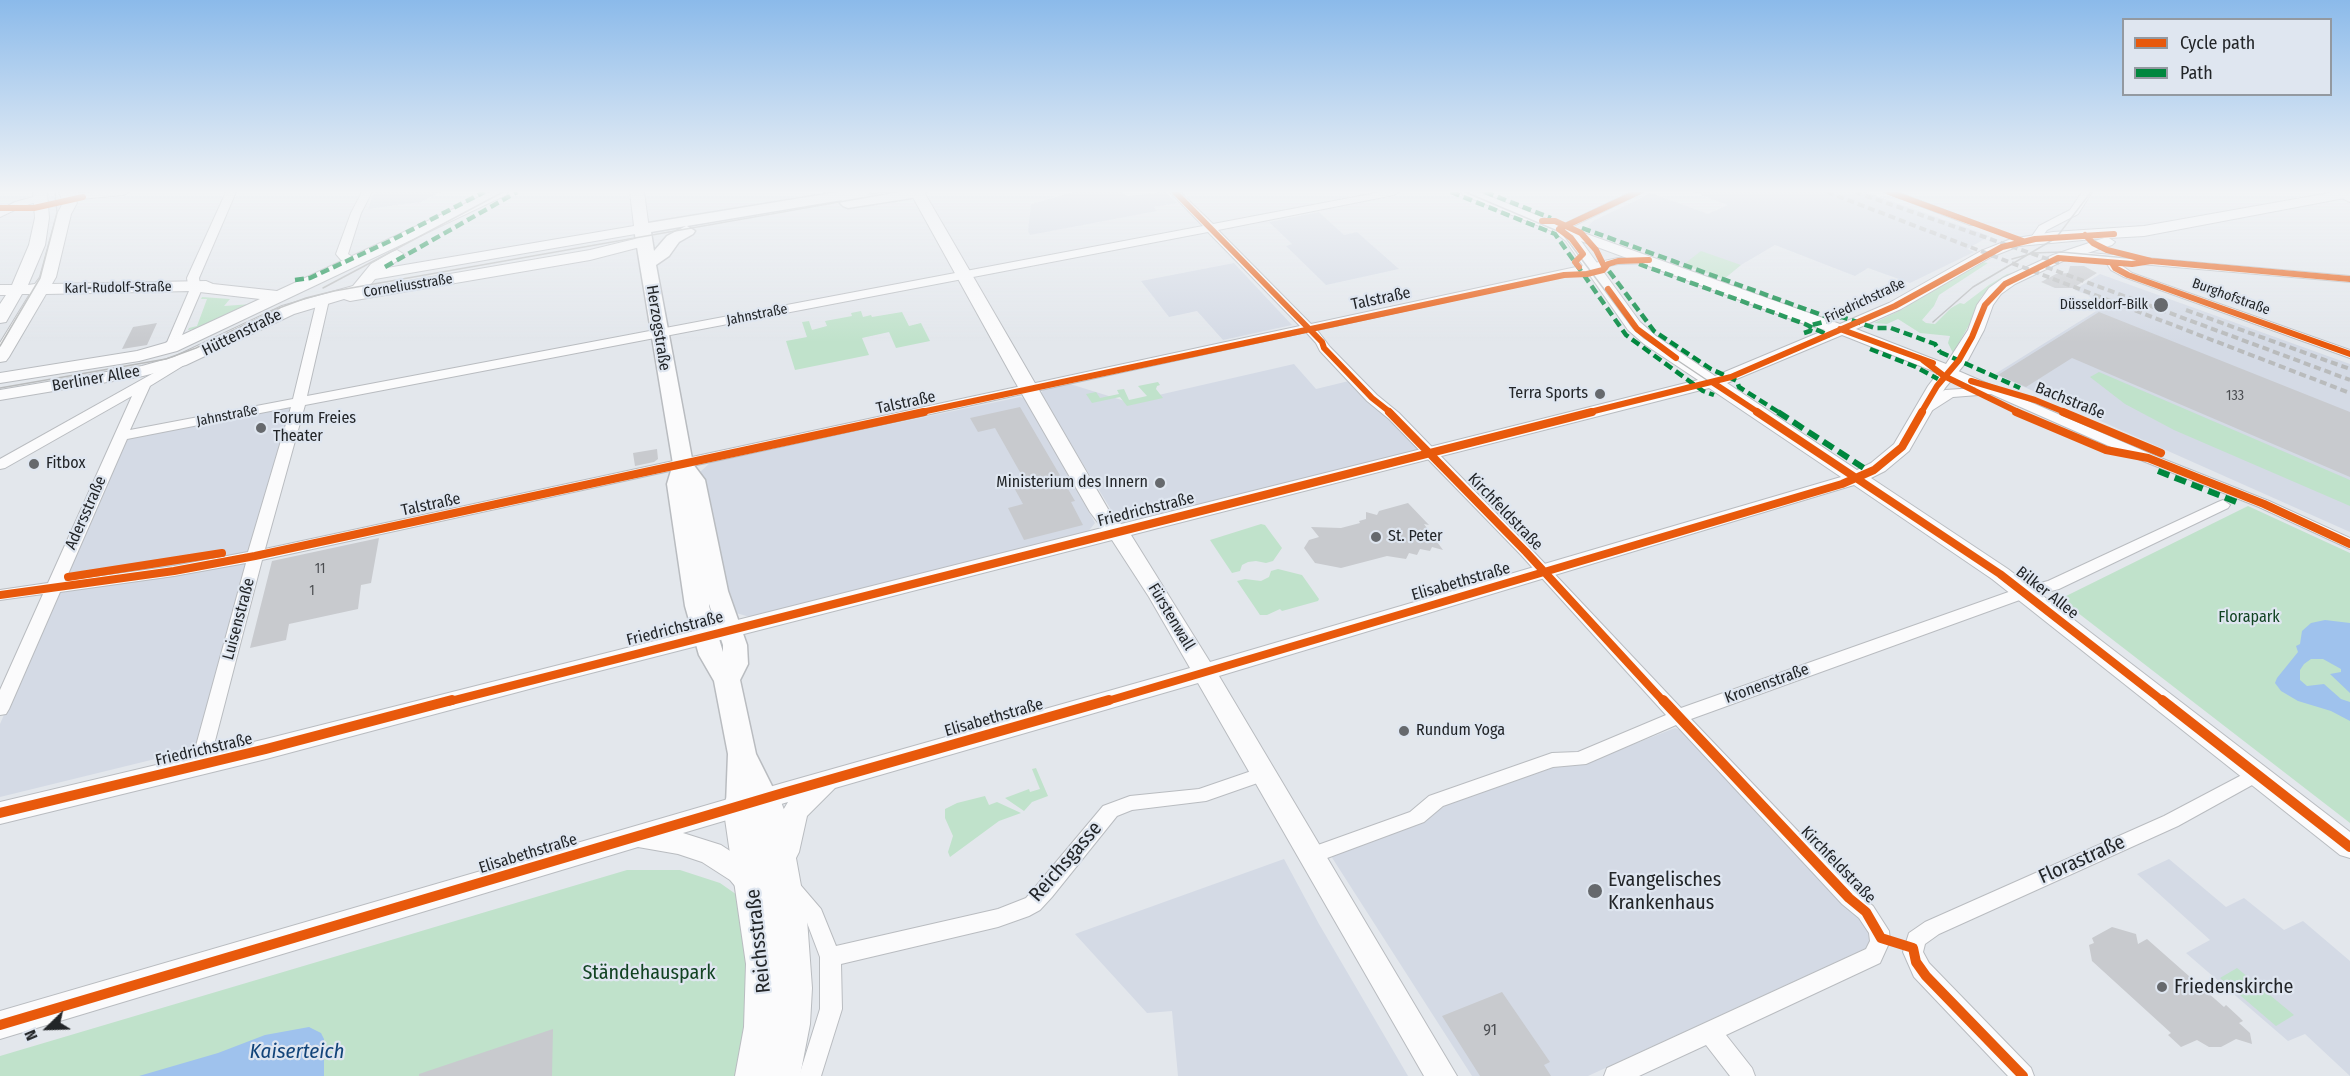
<!DOCTYPE html>
<meta charset="utf-8">
<style>
body{margin:0}
#map{position:relative;width:2350px;height:1076px;overflow:hidden;background:#e3e7ec;font-family:"Fira Sans Condensed",sans-serif}
canvas{display:block}
.legend{position:absolute;left:2122px;top:18px;width:210px;height:78px;box-sizing:border-box;background:#dfe6f0;border:2px solid #9399a0;margin:0;padding:8px 10px;list-style:none;font-size:18px;color:#222528}
.legend li{display:flex;align-items:center;gap:12px;height:30px}
.legend b{width:30px;border:2px solid #9399a0}
.north{position:absolute;left:18px;top:998px;width:60px;height:60px;-webkit-text-stroke:4px #dfe6f0;paint-order:stroke;rotate:247deg;font-size:16px;font-weight:700;line-height:24px;text-align:center;color:#222528}
.north::after{content:'';display:block;margin:auto;width:21px;height:27px;background:#222528;clip-path:polygon(50% 0,100% 100%,50% 72%,0 100%)}
</style>
<div id="map">
<canvas width="2350" height="1076"></canvas>
<ul class="legend">
<li><b style="height:8px;background:#e8590c"></b>Cycle path</li>
<li><b style="height:8px;background:#00873e"></b>Path</li>
</ul>
<div class="north">N</div>
</div>
<script>
const c = document.querySelector('canvas').getContext('2d');
c.lineJoin = 'round';
function fill(path, color) {
  c.fillStyle = color;
  c.fill(path, 'evenodd');
}
function shape(rows) {
  const path = new Path2D();
  for (const r of rows) {
    path.moveTo(r[0], r[1]);
    for (let i = 2; i < r.length; i += 2) path.lineTo(r[i], r[i + 1]);
  }
  return path;
}
function trace(path, color, width, dash) {
  c.strokeStyle = color;
  c.lineWidth = width;
  c.lineCap = dash ? 'butt' : 'round';
  c.setLineDash(dash || []);
  c.stroke(path);
}
function drawText(font, color, halo, rows, align = 'center') {
  c.font = font + ' "Fira Sans Condensed",sans-serif';
  c.lineWidth = 4.5;
  c.setLineDash([]);
  c.textBaseline = 'middle';
  c.strokeStyle = halo;
  c.fillStyle = color;
  for (const [text, x, y, turn = 0] of rows) {
    c.save();
    c.translate(x, y);
    c.rotate((+turn || 0) * Math.PI / 180);
    c.textAlign = isNaN(turn) ? turn : align;
    if (halo) c.strokeText(text, 0, 0);
    c.fillText(text, 0, 0);
    c.restore();
  }
}
const built = shape([
 [374,192,441,192,421,202,368,209],
 [1073,192,1123,192,1127,196,1166,192,1177,203,1154,207,1157,211,1030,235,1028,231,1031,204],
 [1693,192,1866,192,1990,236,1967,249,1974,252,1910,283,1868,268,1855,276,1775,245,1741,265,1724,279,1592,232,1587,227,1593,221,1651,193,1708,214,1727,205],
 [1319,212,1344,235,1357,232,1399,269,1326,285,1286,246,1292,244,1269,222],
 [1234,263,1292,325,1223,340,1197,311,1169,317,1141,281],
 [2100,274,2350,364,2350,532,1995,374,2101,308,2088,295,2074,290],
 [1294,364,1316,389,1353,380,1417,447,1416,452,1127,524,1118,521,1040,394,1044,389,1070,384,1128,402],
 [1020,397,1027,399,1095,523,1087,533,753,618,733,612,700,472,711,462],
 [295,406,200,748,0,797,0,724,124,438],
 [1675,728,1690,733,1869,925,1871,946,1588,1076,1472,1076,1331,856,1406,828,1449,804,1555,767,1580,765],
 [1284,859,1319,924,1408,1076,1178,1076,1172,1011,1147,1013,1075,934],
 [2169,859,2226,907,2244,898,2284,930,2303,921,2350,961,2350,1076,2305,1034,2288,1041,2186,953,2210,940,2137,874]
]);
const green = shape([
 [1701,251,1741,265,1724,279,1683,265],
 [1982,262,1988,263,1939,295,1934,306,1922,320,1926,323,1935,324,1951,308,1960,303,1964,304,1989,285,2007,274,2013,273,1991,287,1981,297,1969,325,1953,353,1948,343,1950,336,1920,333,1898,319,1887,324,1874,323,1905,308,1909,302],
 [202,297,230,299,224,306,252,304,203,328,188,330,189,328,197,326,207,299,201,299],
 [861,311,863,317,871,315,872,317,902,312,909,326,921,323,930,341,896,348,889,332,862,338,869,355,795,370,786,341,807,337,802,322,809,321,812,330,827,326,825,321,852,316,851,313],
 [2099,372,2350,480,2350,506,2174,430,2125,404,2090,377],
 [1158,382,1160,385,1157,386,1156,389,1163,398,1127,406,1120,397,1092,403,1086,394,1096,392,1100,398,1119,394,1117,390,1124,389,1129,400,1147,396,1138,386],
 [2248,506,2350,553,2350,823,2060,599],
 [1261,524,1265,525,1282,548,1273,561,1266,563,1256,561,1248,562,1242,565,1240,571,1232,573,1210,540],
 [1278,569,1302,575,1319,599,1318,601,1282,611,1280,609,1267,615,1260,615,1237,581,1245,579,1261,581,1269,577,1271,571],
 [1036,768,1048,796,1032,802,1024,811,1005,798,1029,789,1030,792,1040,789,1032,769],
 [985,796,989,805,997,802,1021,813,999,821,950,857,948,852,953,836,945,818,945,809,957,803],
 [627,870,680,870,720,883,740,897,750,935,744,1076,0,1076,0,1056],
 [2237,968,2294,1015,2276,1026,2220,978]
]);
const water = shape([
 [2325,620,2350,623,2350,693,2330,674,2341,672,2341,669,2323,659,2311,659,2304,664,2300,670,2300,680,2307,686,2324,684,2341,699,2350,702,2350,721,2331,711,2298,701,2281,691,2275,683,2277,678,2298,652,2296,646,2300,644,2302,631,2311,623],
 [309,1027,321,1033,324,1039,324,1076,139,1076,218,1053,265,1035]
]);
const building = shape([
 [2070,266,2084,266,2097,273,2073,288,2055,288,2041,282,2056,274,2068,273],
 [2099,312,2350,412,2350,477,2072,358,2026,387,1998,375],
 [157,323,147,345,122,349,133,327],
 [1020,407,1075,501,1071,502,1083,525,1024,540,1008,508,1023,504,1012,484,1025,481,995,428,978,432,970,418],
 [657,449,658,459,654,462,635,466,633,453],
 [1408,503,1429,525,1424,524,1443,550,1432,547,1430,551,1420,549,1417,555,1409,553,1406,559,1387,556,1341,568,1315,563,1304,548,1309,540,1319,537,1311,527,1341,528,1360,523,1359,521,1366,519,1366,512,1377,515,1379,511],
 [379,538,371,583,361,585,358,609,289,624,286,640,250,648,272,561],
 [2112,927,2136,934,2138,944,2147,939,2224,1007,2226,1005,2239,1017,2243,1021,2239,1023,2250,1033,2252,1044,2236,1039,2221,1047,2209,1047,2197,1040,2181,1047,2168,1035,2171,1033,2092,961,2089,945,2094,943,2092,938],
 [1502,992,1550,1062,1544,1065,1551,1076,1480,1076,1442,1016],
 [553,1029,552,1076,419,1076,419,1074]
]);
const street = shape([
 [95,192,129,192,124,195,69,200,64,197,69,194,95,192],
 [226,192,236,192,199,278,201,291,177,347,175,350,167,350,165,347,189,291,187,278,226,192],
 [362,192,372,192,361,213,348,254,361,262,355,265,341,260,336,254,351,213,362,192],
 [1170,192,1180,192,1213,224,1381,192,1399,192,1394,195,1218,230,1311,324,1618,258,1653,258,1653,262,1649,263,1618,264,1317,330,1330,347,1377,395,1399,413,1531,549,1681,708,2017,589,2048,581,2218,502,2223,500,2230,505,2228,508,2059,589,2028,597,1691,719,1856,892,1873,906,1889,931,1890,941,1880,963,1726,1035,1752,1068,1755,1076,1730,1076,1706,1045,1639,1076,1604,1076,1607,1068,1866,949,1870,941,1869,933,1859,918,1842,904,1676,725,1586,764,1553,767,1443,806,1424,822,1311,864,1304,862,1301,856,1304,850,1410,812,1429,796,1552,753,1578,752,1666,715,1521,555,1389,419,1367,401,1320,351,1316,343,1306,332,262,560,209,764,206,769,200,771,194,769,191,764,246,563,174,576,60,592,9,709,6,714,0,715,0,690,43,594,0,600,0,590,48,583,132,396,5,468,0,469,0,459,184,356,188,355,194,359,150,386,130,430,293,399,317,300,323,296,329,300,307,396,1203,226,1170,192],
 [1208,232,1300,326,265,549,305,405,1208,232],
 [291,407,248,552,174,566,65,581,127,439,291,407],
 [1631,192,1643,192,1563,231,1559,232,1554,229,1631,192],
 [1884,192,1897,192,1979,223,1978,225,1970,225,1884,192],
 [2082,192,2092,192,2078,214,2047,230,2039,241,2031,241,2030,239,2039,226,2070,210,2082,192],
 [2329,192,2341,192,2350,195,2350,202,2329,192],
 [40,195,45,198,44,200,23,206,0,217,0,210,15,202,40,195],
 [2067,251,2350,276,2350,282,2117,262,2132,273,2350,350,2350,358,2124,277,2111,270,2105,261,2063,256,2061,254,2067,251],
 [1949,367,2153,455,2269,501,2350,538,2350,549,2259,507,2143,461,1991,394,1953,397,1928,413,1918,413,1916,410,1918,407,1945,390,1976,388,1945,374,1943,371,1945,368,1949,367],
 [1263,767,1269,769,1272,774,1269,779,1206,801,1132,810,1117,816,1052,897,1040,910,1029,916,998,927,841,964,842,1009,821,1076,799,1076,820,1009,820,957,806,920,780,887,783,881,790,879,797,881,821,909,836,946,998,909,1026,898,1103,806,1130,796,1199,789,1263,767],
 [2257,767,2263,769,2266,774,2263,779,2178,826,1939,934,1925,944,1923,952,1929,963,2031,1068,2034,1076,2008,1076,1914,977,1903,952,1909,933,1925,922,2164,816,2257,767]
]);
const secondary = shape([
 [33,192,47,192,49,218,45,245,28,285,35,284,40,277,57,214,63,203,59,192,73,192,77,203,71,214,56,277,52,284,206,281,213,284,277,291,490,192,508,192,506,195,177,351,139,361,0,383,0,373,137,351,165,343,260,299,191,291,46,294,9,357,6,361,0,362,0,343,30,294,22,294,6,322,0,323,0,304,6,295,0,295,0,285,12,285,29,245,35,218,33,192],
 [630,192,644,192,649,229,647,232,375,279,368,288,590,250,643,237,648,239,651,242,648,245,590,260,350,301,344,299,294,314,186,365,143,376,0,400,0,390,142,366,174,357,282,306,353,286,371,264,392,252,397,250,405,255,387,268,634,226,630,192],
 [910,192,924,192,1108,509,1121,524,1698,380,1644,344,1628,330,1566,241,1554,232,1463,195,1461,192,1479,192,1564,226,1840,324,1889,303,1981,251,2011,239,2053,232,2144,226,2335,192,2350,192,2350,197,2144,236,2109,238,2115,242,2112,245,2063,261,2015,284,2001,294,1993,305,1984,330,1968,360,1945,388,1909,451,1885,471,1871,478,2008,569,2350,832,2350,858,2340,855,1992,579,1854,485,1219,676,1457,1076,1424,1076,1198,683,835,788,807,816,799,852,795,860,785,863,775,860,771,852,782,812,788,802,683,833,721,845,750,864,765,885,761,893,751,897,741,893,730,880,702,862,678,854,638,847,0,1039,0,1011,783,783,1190,668,1149,597,1112,540,548,684,266,759,0,824,0,802,266,739,1102,528,1090,512,1014,380,910,192],
 [2104,238,2053,255,2003,278,1989,288,1977,305,1968,330,1946,364,1856,329,1901,309,1991,257,2019,246,2104,238],
 [1581,241,1802,323,1825,330,1715,376,1656,336,1640,322,1581,241],
 [1842,335,1938,373,1928,386,1894,444,1871,463,1857,470,1727,383,1842,335],
 [1709,388,1841,477,1210,662,1131,535,1709,388]
]);
const primary = shape([
 [838,192,870,192,868,195,892,192,926,192,918,197,848,208,843,206,840,203,842,200,687,226,695,231,693,234,679,242,669,256,656,265,693,464,705,480,728,591,747,645,748,664,740,680,756,754,778,798,774,806,764,809,754,805,750,813,740,816,730,813,726,805,728,754,714,681,699,655,685,606,667,484,673,464,634,229,642,224,838,192],
 [686,226,667,236,654,251,651,232,686,226],
 [709,604,723,645,723,652,709,606,709,604]
]);
const highway = shape([
 [764,785,776,789,790,825,807,919,812,988,810,1024,800,1076,735,1076,744,1027,746,964,723,805,728,795,740,791,749,795,752,789,764,785]
]);
const tramFar1 = shape([
 [1465,192,1562,233,1633,328,1644,338,1997,574,2160,702],
 [2012,259,2034,253,2061,252,2350,278],
 [323,288,503,192],
 [271,311,306,298,334,291,896,192],
 [1933,322,1973,287,2056,238,2091,192],
 [0,346,40,278,57,213,55,192],
 [0,388,166,359,196,348,280,308]
]);
const tram = shape([
 [2158,700,2350,851]
]);
const rail = shape([
 [1827,192,2350,393],
 [1855,192,2059,263],
 [2046,267,2350,380],
 [2186,310,2350,369]
]);
const quietFar1 = shape([
 [1451,192,1555,234,1626,335,1703,391,1714,395],
 [1485,192,1551,218],
 [1582,228,1830,318],
 [1639,264,1805,324,1830,336],
 [385,267,517,192],
 [1609,271,1654,331,1711,369,1737,381,1739,387,1780,413],
 [295,280,310,278,390,241,484,192],
 [1804,333,1810,331,1812,325,1842,317,1875,328,1891,328,1935,344,1940,352],
 [1870,349,1916,367,1938,379],
 [1940,352,2020,388]
]);
const quiet = shape([
 [1778,412,1870,472],
 [2158,471,2239,503]
]);
const cyclewayFar2 = shape([
 [1175,192,1322,342,1324,348,1372,398,1391,413],
 [1889,192,2023,241],
 [0,208,34,208,83,197],
 [1542,221,1555,221,1581,233,1596,250,1605,268],
 [2085,235,2093,243,2107,250,2151,261,2350,279],
 [2112,263,2115,268,2128,275,2350,354],
 [1579,267,1575,262,1583,254,1571,238,1559,229,1638,192],
 [1608,289,1637,329,1676,358],
 [1840,329,1933,363],
 [1923,360,1944,376,2020,413],
 [1971,381,2035,400,2067,413],
 [1712,382,1759,413],
 [917,413,1564,275,1587,274,1603,270,1608,264,1618,261,1649,260],
 [1586,413,1731,377,1895,306,2002,247,2035,239,2114,234],
 [1921,413,1937,386,1959,360,1972,337,1985,305,2005,284,2058,258,2132,264,2151,261]
]);
const cyclewayFar1 = shape([
 [1389,412,1526,552,1664,702],
 [1757,412,2000,574,2164,702],
 [2016,412,2106,450,2148,458,2264,504,2350,544],
 [2063,412,2161,453],
 [68,577,222,553],
 [0,595,174,571,255,556,924,412],
 [447,702,1592,412],
 [1104,702,1842,484,1874,470,1902,447,1922,412]
]);
const cycleway = shape([
 [1663,700,1849,898,1866,912,1881,938,1913,948,1916,962,1926,976,2023,1076],
 [2162,700,2350,847],
 [0,813,266,749,452,700],
 [0,1025,783,793,1109,700]
]);
const markers = [
 [2161,305,8,"#66696d"],
 [1600,394,6,"#66696d"],
 [261,428,6,"#66696d"],
 [34,464,6,"#66696d"],
 [1160,483,6,"#66696d"],
 [1376,537,6,"#66696d"],
 [1404,731,6,"#66696d"],
 [1595,891,8,"#66696d"],
 [2162,987,6,"#66696d"]
];
const farStreetnames = [
 ["Corneliusstraße",408,286,-9],
 ["Karl-Rudolf-Straße",118,288,-1],
 ["Burghofstraße",2231,297,20],
 ["Friedrichstraße",1865,301,-25],
 ["Jahnstraße",757,315,-11],
 ["Jahnstraße",227,416,-11]
];
const farPoinames = [
 ["Düsseldorf-Bilk",2148,305]
];
const numberNames = [
 ["133",2235,396],
 ["11",320,569],
 ["1",312,591]
];
const streetNames = [
 ["Talstraße",1381,299,-12],
 ["Herzogstraße",658,328,81],
 ["Hüttenstraße",242,333,-26],
 ["Berliner Allee",96,379,-10],
 ["Bachstraße",2070,401,22],
 ["Talstraße",906,403,-12],
 ["Talstraße",431,505,-12],
 ["Friedrichstraße",1146,510,-14],
 ["Kirchfeldstraße",1505,512,46],
 ["Adersstraße",86,513,-66],
 ["Elisabethstraße",1461,582,-16],
 ["Bilker Allee",2047,593,38],
 ["Fürstenwall",1171,617,59],
 ["Luisenstraße",239,619,-75],
 ["Friedrichstraße",675,629,-14],
 ["Kronenstraße",1767,684,-20],
 ["Elisabethstraße",994,718,-16],
 ["Friedrichstraße",204,750,-13],
 ["Elisabethstraße",528,854,-17],
 ["Kirchfeldstraße",1838,865,46]
];
const poiNames = [
 ["Terra Sports",1588,394,"right"],
 ["Forum Freies",273,419],
 ["Theater",273,437],
 ["Fitbox",46,464],
 ["Ministerium des Innern",1148,483,"right"],
 ["St. Peter",1388,537],
 ["Rundum Yoga",1416,731]
];
const parkNames = [
 ["Florapark",2249,618]
];
const nearNumbernames = [
 ["91",1490,1031]
];
const nearStreetnames = [
 ["Florastraße",2082,860,-24],
 ["Reichsgasse",1066,862,-49],
 ["Reichsstraße",759,941,-96]
];
const nearPoinames = [
 ["Evangelisches",1608,880],
 ["Krankenhaus",1608,903],
 ["Friedenskirche",2174,987]
];
const nearParknames = [
 ["Ständehauspark",649,973]
];
const nearWaternames = [
 ["Kaiserteich",297,1052]
];
fill(built, '#d4dae5');
fill(green, '#c0e2cb');
fill(water, '#9fc2ed');
fill(building, '#c8cace');
trace(street, '#b9bcc0', 2);
trace(secondary, '#b9bcc0', 2);
trace(primary, '#b9bcc0', 3);
trace(highway, '#b9bcc0', 2);
fill(street, '#fbfbfc');
fill(secondary, '#fbfbfc');
fill(primary, '#fbfbfc');
fill(highway, '#fbfbfc');
trace(tramFar1, '#b9bbbc', 1.5);
trace(tram, '#b9bbbc', 2);
trace(rail, '#b9bbbc', 4, [7, 4]);
trace(quietFar1, '#00873e', 4.5, [9, 4.5]);
trace(quiet, '#00873e', 6, [12, 6]);
trace(cyclewayFar2, '#e8590c', 6);
trace(cyclewayFar1, '#e8590c', 8);
trace(cycleway, '#e8590c', 10);
const sky = c.createLinearGradient(0, 0, 0, 342);
sky.addColorStop(0, '#8bbaea');
sky.addColorStop(0.56, '#f2f4f6');
sky.addColorStop(1, '#f2f4f600');
c.fillStyle = sky;
c.fillRect(0, 0, 2350, 342);
for (const [x, y, r, color] of markers) {
  const dot = new Path2D();
  dot.arc(x, y, r, 0, 2 * Math.PI);
  c.fillStyle = color;
  c.fill(dot);
  trace(dot, '#dfe6f0', 2);
}
drawText('14px', '#222528', '#dfe6f0', farStreetnames);
drawText('14px', '#222528', '#dfe6f0', farPoinames, 'right');
drawText('14px', '#4c4e52', null, numberNames);
drawText('16px', '#222528', '#dfe6f0', streetNames);
drawText('16px', '#222528', '#dfe6f0', poiNames, 'left');
drawText('16px', '#114322', '#dfe6f0', parkNames);
drawText('16px', '#4c4e52', null, nearNumbernames);
drawText('20px', '#222528', '#dfe6f0', nearStreetnames);
drawText('20px', '#222528', '#dfe6f0', nearPoinames, 'left');
drawText('20px', '#114322', '#dfe6f0', nearParknames);
drawText('italic 21px', '#124479', '#dfe6f0', nearWaternames);
</script>
